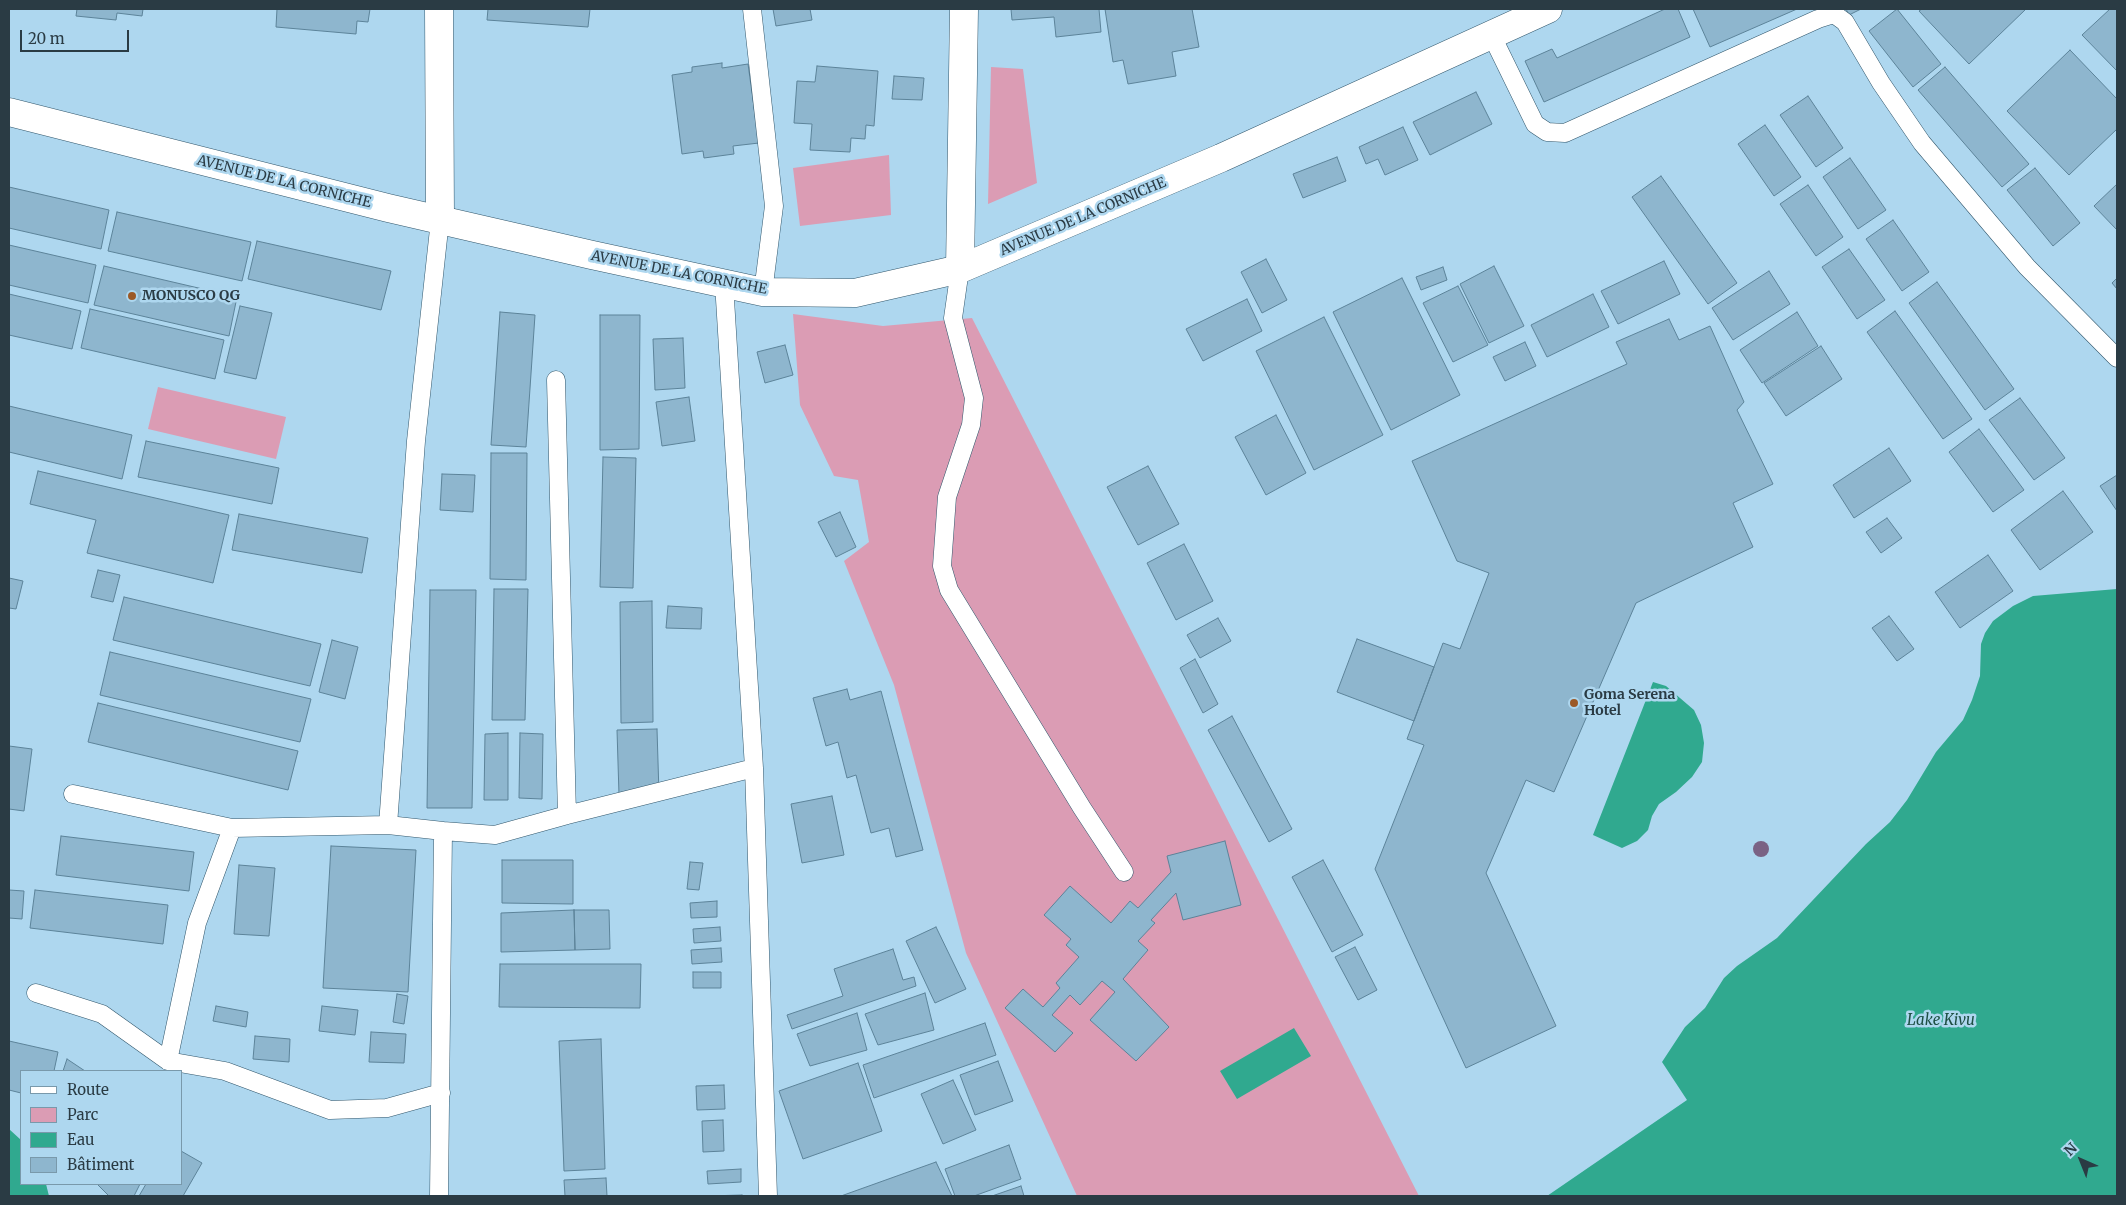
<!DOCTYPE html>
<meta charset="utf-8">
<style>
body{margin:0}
#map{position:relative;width:2126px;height:1205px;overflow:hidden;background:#aed7ef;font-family:Merriweather,serif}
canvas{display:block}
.frame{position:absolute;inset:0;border:10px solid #2a3b44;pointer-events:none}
.legend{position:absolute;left:20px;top:1070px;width:162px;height:115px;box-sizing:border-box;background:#aed7ef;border:1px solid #7999ab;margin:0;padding:6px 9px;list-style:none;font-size:15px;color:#2a3b44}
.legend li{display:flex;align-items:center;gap:10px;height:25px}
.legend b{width:25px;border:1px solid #7999ab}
.north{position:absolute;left:2056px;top:1135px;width:50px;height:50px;-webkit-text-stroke:4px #aed7ef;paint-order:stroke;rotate:316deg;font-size:14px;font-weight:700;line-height:20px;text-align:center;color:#2a3b44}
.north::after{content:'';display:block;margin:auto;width:18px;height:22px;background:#2a3b44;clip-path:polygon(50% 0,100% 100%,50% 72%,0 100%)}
.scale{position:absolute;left:20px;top:30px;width:109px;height:22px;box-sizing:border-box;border:2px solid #2a3b44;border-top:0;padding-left:6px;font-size:15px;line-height:18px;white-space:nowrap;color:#2a3b44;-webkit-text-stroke:4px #aed7ef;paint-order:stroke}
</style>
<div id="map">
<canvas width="2126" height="1205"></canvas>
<div class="frame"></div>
<ul class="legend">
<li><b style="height:6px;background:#fff"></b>Route</li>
<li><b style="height:14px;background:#db9cb4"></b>Parc</li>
<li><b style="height:14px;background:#30a98f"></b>Eau</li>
<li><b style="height:14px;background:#8eb6ce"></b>Bâtiment</li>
</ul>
<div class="north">N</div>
<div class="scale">20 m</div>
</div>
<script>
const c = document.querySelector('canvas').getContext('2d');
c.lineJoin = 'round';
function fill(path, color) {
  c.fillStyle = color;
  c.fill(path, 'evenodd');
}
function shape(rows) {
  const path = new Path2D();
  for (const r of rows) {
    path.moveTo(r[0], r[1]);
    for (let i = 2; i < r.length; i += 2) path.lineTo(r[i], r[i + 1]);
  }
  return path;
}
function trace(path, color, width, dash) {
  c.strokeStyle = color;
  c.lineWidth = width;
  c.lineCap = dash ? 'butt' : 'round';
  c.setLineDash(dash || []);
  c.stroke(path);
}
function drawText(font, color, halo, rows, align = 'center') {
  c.font = font + ' Merriweather,serif';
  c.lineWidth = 5;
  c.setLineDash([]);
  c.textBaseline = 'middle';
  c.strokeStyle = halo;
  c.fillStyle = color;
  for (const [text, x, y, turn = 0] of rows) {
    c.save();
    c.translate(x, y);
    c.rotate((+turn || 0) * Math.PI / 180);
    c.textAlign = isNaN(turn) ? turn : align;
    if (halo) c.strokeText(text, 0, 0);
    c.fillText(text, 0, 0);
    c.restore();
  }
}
const green = shape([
 [991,67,1023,69,1037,183,988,204],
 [889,155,891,215,800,226,793,168],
 [793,314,883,326,972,318,1419,1196,1077,1196,966,953,894,685,844,561,869,542,858,480,834,476,800,405],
 [158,387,286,417,276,459,148,429]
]);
const water = shape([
 [2117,589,2117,1196,1547,1196,1687,1100,1662,1062,1685,1027,1705,1008,1724,978,1737,966,1777,938,1866,844,1890,822,1907,800,1936,752,1963,720,1972,700,1980,676,1981,644,1985,633,1993,621,2013,606,2033,596],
 [1653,682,1666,686,1694,710,1701,725,1704,743,1702,762,1692,777,1676,792,1659,804,1652,816,1648,830,1637,841,1622,848,1593,835],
 [1294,1028,1311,1056,1237,1099,1220,1071],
 [9,1129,21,1140,21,1184,46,1184,49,1196,9,1196]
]);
const building = shape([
 [77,9,143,9,142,16,117,13,116,20,76,16,77,9],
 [277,9,370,9,368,22,357,21,356,34,276,27,277,9],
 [488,9,590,9,588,27,487,20,488,9],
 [773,9,810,9,812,20,776,26,773,9],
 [1011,9,1099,9,1101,32,1056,37,1054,17,1012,20,1011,9],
 [1105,9,1192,9,1199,47,1172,52,1176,76,1128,84,1123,60,1113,62,1105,9],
 [1665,9,1678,9,1690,37,1544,102,1525,61,1552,49,1557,58,1665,9],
 [1693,9,1797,9,1710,47,1693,9],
 [1846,9,1861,9,1849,15,1846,9],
 [1897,9,1941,64,1913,87,1869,31,1897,9],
 [1922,9,2026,9,1969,64,1919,11,1922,9],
 [2110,9,2117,9,2117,71,2082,35,2110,9],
 [2070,50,2117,99,2117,129,2069,175,2007,111,2070,50],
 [722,63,722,68,748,64,759,143,733,146,734,154,704,158,703,151,682,154,672,75,692,72,692,67,722,63],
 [817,66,878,71,874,126,866,125,865,139,851,138,850,152,810,150,812,124,794,123,797,81,815,82,817,66],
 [1945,67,2029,164,2002,187,1918,90,1945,67],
 [894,76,924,78,922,100,892,99,894,76],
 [1476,92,1492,124,1430,155,1413,122,1476,92],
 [1808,96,1843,148,1816,167,1780,115,1808,96],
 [1765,125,1801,177,1774,196,1738,144,1765,125],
 [1403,127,1418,160,1385,175,1378,159,1366,164,1359,147,1403,127],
 [1337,157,1346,181,1303,198,1293,174,1337,157],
 [1850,158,1886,210,1858,229,1823,177,1850,158],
 [2035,168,2080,223,2053,246,2007,190,2035,168],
 [1661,176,1737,283,1708,304,1632,197,1661,176],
 [2117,184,2117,230,2094,206,2117,184],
 [1808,185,1843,237,1816,256,1780,204,1808,185],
 [9,187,109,210,101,249,9,228,9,187],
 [117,212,251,242,242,281,108,251,117,212],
 [1893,220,1929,272,1902,291,1866,239,1893,220],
 [257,241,391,271,381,310,248,279,257,241],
 [9,245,96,265,88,303,9,285,9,245],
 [1849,249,1885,300,1857,319,1822,267,1849,249],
 [1266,259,1287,300,1262,313,1241,272,1266,259],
 [1664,261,1680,294,1618,324,1601,291,1664,261],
 [104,266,237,297,229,336,94,305,104,266],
 [1494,266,1524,326,1489,343,1460,284,1494,266],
 [1443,267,1447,280,1421,290,1416,277,1443,267],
 [1769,271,1790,304,1733,340,1712,308,1769,271],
 [1402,278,1460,395,1391,430,1333,312,1402,278],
 [2117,278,2117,289,2112,283,2117,278],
 [1937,282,2014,389,1985,410,1909,303,1937,282],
 [1458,286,1488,345,1453,362,1423,303,1458,286],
 [9,294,81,311,72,349,9,335,9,294],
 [1593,294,1609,327,1547,357,1531,325,1593,294],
 [1247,299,1262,331,1203,361,1186,329,1247,299],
 [240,306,272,313,256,379,224,372,240,306],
 [90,309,224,340,215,379,81,348,90,309],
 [1895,311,1972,419,1943,439,1867,332,1895,311],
 [500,312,535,315,526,447,491,445,500,312],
 [1797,312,1818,346,1762,383,1740,350,1797,312],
 [600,315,640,315,639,449,600,450,600,315],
 [1324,317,1383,435,1314,470,1256,351,1324,317],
 [1669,319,1679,340,1710,326,1744,402,1737,410,1773,484,1733,503,1753,547,1636,603,1554,792,1526,780,1486,873,1556,1026,1466,1068,1375,869,1424,745,1407,739,1443,643,1460,649,1489,573,1457,561,1412,461,1627,364,1616,342,1669,319],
 [683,338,685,388,655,390,653,339,683,338],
 [1525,342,1536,366,1505,381,1493,357,1525,342],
 [785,345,793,375,765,383,757,352,785,345],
 [1821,346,1842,379,1786,416,1764,383,1821,346],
 [689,397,695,441,662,446,656,402,689,397],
 [2020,398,2065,458,2034,480,1989,420,2020,398],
 [9,406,132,435,122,479,9,452,9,406],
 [1276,415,1306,473,1266,495,1235,437,1276,415],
 [1979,429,2024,490,1993,512,1949,452,1979,429],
 [146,441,279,468,272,504,138,477,146,441],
 [1889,448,1911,481,1854,518,1833,485,1889,448],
 [491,453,527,453,526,580,490,579,491,453],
 [603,457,636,458,633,588,600,587,603,457],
 [1148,466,1179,524,1138,545,1107,487,1148,466],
 [38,471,229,515,213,583,87,553,96,520,30,504,38,471],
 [442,474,475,475,473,512,440,510,442,474],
 [2117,475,2117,511,2100,486,2117,475],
 [2063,491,2093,532,2040,570,2011,530,2063,491],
 [840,512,856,547,836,557,818,522,840,512],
 [239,514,368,538,362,573,232,550,239,514],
 [1887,518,1902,538,1881,553,1866,532,1887,518],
 [1184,544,1213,601,1176,620,1147,563,1184,544],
 [1988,555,2013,591,1960,628,1935,592,1988,555],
 [98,570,120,575,113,602,91,597,98,570],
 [9,578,23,581,16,609,9,608,9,578],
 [494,589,528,589,525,720,492,720,494,589],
 [430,590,476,590,472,808,427,808,430,590],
 [124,597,321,644,310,686,113,640,124,597],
 [652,601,653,722,621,723,620,602,652,601],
 [668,606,702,608,701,629,666,628,668,606],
 [1889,616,1914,649,1897,661,1872,628,1889,616],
 [1218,618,1231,641,1200,658,1187,635,1218,618],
 [1357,639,1434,667,1414,721,1337,692,1357,639],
 [332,640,358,647,345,699,319,692,332,640],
 [110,652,311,699,300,742,100,695,110,652],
 [1195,659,1218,704,1203,713,1180,668,1195,659],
 [847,689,850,700,881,691,923,850,896,857,889,828,871,833,856,775,847,778,838,742,826,746,813,698,847,689],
 [98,703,298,751,288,790,88,742,98,703],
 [1232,716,1292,829,1269,842,1208,730,1232,716],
 [657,729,659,794,619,795,617,730,657,729],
 [508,733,508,800,484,800,485,734,508,733],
 [520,733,543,734,542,799,519,798,520,733],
 [9,746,32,749,24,811,9,809,9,746],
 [832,796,844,855,802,863,791,804,832,796],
 [61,836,194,852,189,891,56,875,61,836],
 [1225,841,1241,905,1183,920,1176,893,1151,920,1155,923,1138,941,1148,950,1123,979,1169,1027,1136,1061,1090,1020,1115,992,1102,981,1080,1005,1070,995,1052,1015,1073,1033,1055,1052,1005,1008,1023,989,1043,1007,1060,988,1056,983,1079,957,1066,945,1071,939,1044,915,1070,886,1111,923,1130,901,1138,908,1171,872,1167,856,1225,841],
 [331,846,416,850,408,992,323,988,331,846],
 [502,860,573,860,573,904,502,903,502,860],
 [1323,860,1363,935,1332,952,1292,877,1323,860],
 [690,862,703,863,699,890,687,889,690,862],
 [239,865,275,868,269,936,234,934,239,865],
 [9,890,24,891,22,919,9,918,9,890],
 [35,890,168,905,163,944,30,928,35,890],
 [717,901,717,917,691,918,690,903,717,901],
 [574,910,575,950,501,952,501,913,574,910],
 [574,910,609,910,610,949,575,950,574,910],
 [720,927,721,941,694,943,693,929,720,927],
 [936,927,966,989,935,1003,906,941,936,927],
 [1355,947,1377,990,1358,1000,1335,957,1355,947],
 [721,948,722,962,692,964,691,950,721,948],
 [893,949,903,980,914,977,916,986,792,1029,787,1015,843,996,834,969,893,949],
 [500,964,641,964,640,1008,499,1007,500,964],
 [693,972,721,972,721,988,693,988,693,972],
 [925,993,934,1030,878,1045,865,1014,925,993],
 [397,994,408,996,404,1024,393,1022,397,994],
 [216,1006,248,1012,246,1027,213,1021,216,1006],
 [322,1006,358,1010,355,1035,319,1031,322,1006],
 [857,1013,867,1050,810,1066,797,1034,857,1013],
 [985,1023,996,1055,874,1098,863,1065,985,1023],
 [371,1032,406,1034,404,1063,369,1062,371,1032],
 [255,1036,290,1039,289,1062,253,1059,255,1036],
 [601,1039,605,1169,564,1171,559,1041,601,1039],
 [9,1041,58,1052,54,1071,21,1071,21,1093,9,1090,9,1041],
 [67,1059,85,1071,63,1071,67,1059],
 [998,1061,1013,1101,975,1115,960,1075,998,1061],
 [858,1063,882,1131,803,1159,779,1091,858,1063],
 [953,1080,976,1130,943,1144,921,1094,953,1080],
 [724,1085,725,1109,697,1110,696,1086,724,1085],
 [723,1120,724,1151,703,1152,702,1121,723,1120],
 [1009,1145,1021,1179,974,1196,955,1196,945,1169,1009,1145],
 [181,1151,202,1163,183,1196,139,1196,146,1184,181,1184,181,1151],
 [936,1162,952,1196,841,1196,936,1162],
 [741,1169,741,1182,708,1184,707,1171,741,1169],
 [606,1178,607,1196,565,1196,564,1180,606,1178],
 [97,1184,140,1184,134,1196,109,1196,97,1184],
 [1021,1186,1024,1196,992,1196,1021,1186],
 [742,1195,742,1196,708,1196,742,1195]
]);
const lane = shape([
 [752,9,774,206,763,292],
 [1491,34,1535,124,1547,132,1565,133,1818,19,1834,14,1845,22,1881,83,1922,143,2027,267,2117,358],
 [960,269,953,318,974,398,971,425,947,497,942,566,949,590,1082,808,1124,872],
 [724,283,754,768,768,1196],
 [556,380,567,815],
 [73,794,232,828,388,825,416,441,440,220],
 [388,825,443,831,439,1196],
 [443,831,495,835,567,815,754,768],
 [36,993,102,1014,168,1061,225,1071,330,1110,387,1108,441,1093],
 [168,1061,197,923,232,828]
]);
const street = shape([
 [439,9,440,220],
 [960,269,964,9]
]);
const secondary = shape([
 [9,112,388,208,592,255,763,292,855,293,960,269,1221,158,1548,9]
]);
const trees = [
 [1761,849]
];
const markers = [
 [132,296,5,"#9b5927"],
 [1574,703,5,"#9b5927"]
];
const streetNames = [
 ["AVENUE DE LA CORNICHE",284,182,14],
 ["AVENUE DE LA CORNICHE",1083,217,-23],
 ["AVENUE DE LA CORNICHE",679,273,11]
];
const poiNames = [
 ["MONUSCO QG",142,296],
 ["Goma Serena",1584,695],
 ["Hotel",1584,711]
];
const waterNames = [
 ["Lake Kivu",1941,1021]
];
fill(green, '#db9cb4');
fill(water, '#30a98f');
fill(building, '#8eb6ce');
trace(building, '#5c8399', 1);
trace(lane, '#32576c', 19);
trace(street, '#32576c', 29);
trace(secondary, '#32576c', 29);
trace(lane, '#fff', 18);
trace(street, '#fff', 28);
trace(secondary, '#fff', 28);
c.fillStyle = '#7a6284';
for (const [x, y] of trees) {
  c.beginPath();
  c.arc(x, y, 8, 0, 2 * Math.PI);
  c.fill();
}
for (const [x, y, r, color] of markers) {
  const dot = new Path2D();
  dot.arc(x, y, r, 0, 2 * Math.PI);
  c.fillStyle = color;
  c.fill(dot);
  trace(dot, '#aed7ef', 2);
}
drawText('14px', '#2a3b44', '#aed7ef', streetNames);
drawText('bold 14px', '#2a3b44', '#aed7ef', poiNames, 'left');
drawText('italic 15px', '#1e4f43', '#aed7ef', waterNames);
</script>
